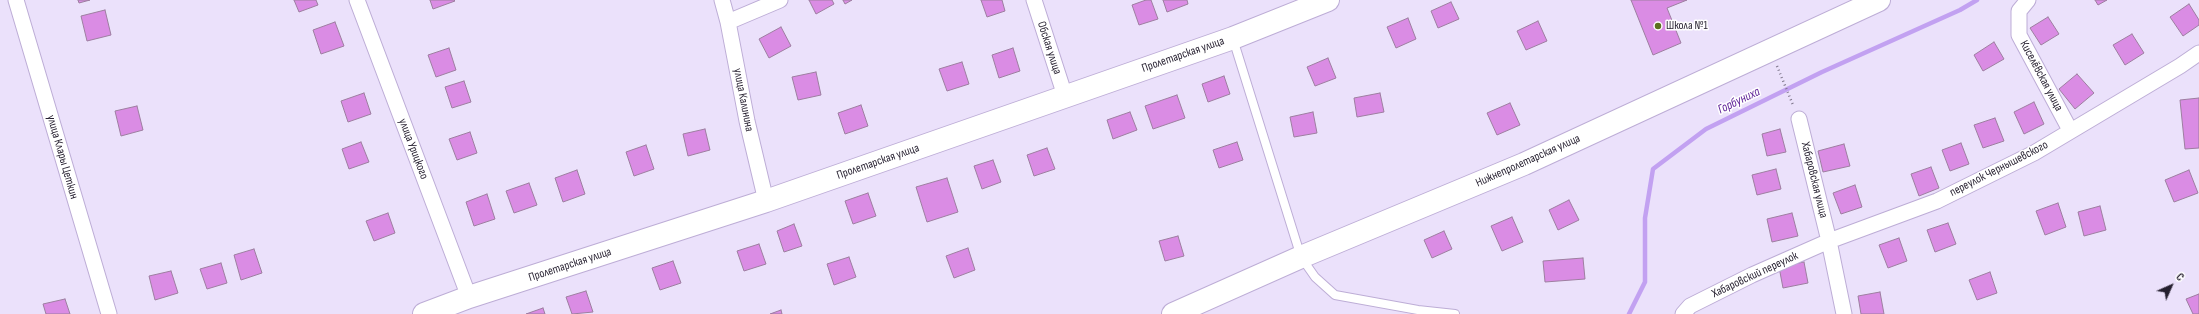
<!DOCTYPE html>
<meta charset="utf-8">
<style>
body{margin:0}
#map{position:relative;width:2199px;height:314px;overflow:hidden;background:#ebe1fb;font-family:"Sofia Sans Condensed",sans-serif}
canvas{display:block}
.north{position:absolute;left:2151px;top:266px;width:40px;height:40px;-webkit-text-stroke:3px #fff;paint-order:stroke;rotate:45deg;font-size:11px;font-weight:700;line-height:16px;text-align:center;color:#251f2f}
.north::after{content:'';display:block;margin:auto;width:14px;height:18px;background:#251f2f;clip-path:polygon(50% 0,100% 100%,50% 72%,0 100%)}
</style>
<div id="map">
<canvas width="2199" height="314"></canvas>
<div class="north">С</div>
</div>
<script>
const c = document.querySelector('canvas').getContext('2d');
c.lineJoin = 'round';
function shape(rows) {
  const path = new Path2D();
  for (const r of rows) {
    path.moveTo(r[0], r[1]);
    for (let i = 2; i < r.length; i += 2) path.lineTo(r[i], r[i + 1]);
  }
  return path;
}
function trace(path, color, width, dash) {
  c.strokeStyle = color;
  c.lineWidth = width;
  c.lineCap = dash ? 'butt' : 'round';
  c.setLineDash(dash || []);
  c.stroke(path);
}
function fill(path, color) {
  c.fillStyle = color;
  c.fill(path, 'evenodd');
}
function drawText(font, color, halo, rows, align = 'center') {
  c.font = font + ' "Sofia Sans Condensed",sans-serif';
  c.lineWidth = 3;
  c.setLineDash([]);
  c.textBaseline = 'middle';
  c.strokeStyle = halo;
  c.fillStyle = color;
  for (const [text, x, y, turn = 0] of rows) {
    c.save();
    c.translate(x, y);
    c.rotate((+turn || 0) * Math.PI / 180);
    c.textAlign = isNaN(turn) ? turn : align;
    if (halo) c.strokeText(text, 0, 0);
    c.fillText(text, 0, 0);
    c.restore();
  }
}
const stream = shape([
 [1629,314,1645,282,1645,218,1653,169,1706,129,1822,72,1960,10,1977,0]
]);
const building = shape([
 [78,0,90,0,79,3,78,0],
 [294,0,316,0,318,5,299,12,294,0],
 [430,0,454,0,455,1,433,9,430,0],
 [809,0,832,0,834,4,816,14,809,0],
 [843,0,852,0,845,4,843,0],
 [981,0,1002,0,1005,11,987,17,981,0],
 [1146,0,1151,0,1158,19,1139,25,1132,5,1146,0],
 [1163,0,1187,0,1188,4,1167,12,1163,0],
 [1631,0,1687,0,1667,8,1681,43,1653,55,1631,0],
 [2095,0,2107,0,2098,5,2095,0],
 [1451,2,1459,19,1438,28,1431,11,1451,2],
 [2189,4,2199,20,2199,25,2183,36,2170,17,2189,4],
 [105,10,111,35,87,41,81,16,105,10],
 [2048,17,2059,34,2041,45,2030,28,2048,17],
 [1408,18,1416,39,1396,48,1387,27,1408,18],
 [1538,21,1547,41,1526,50,1517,31,1538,21],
 [335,22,344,46,321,54,313,30,335,22],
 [781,27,791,46,769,58,759,39,781,27],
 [2132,34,2144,53,2125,65,2113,45,2132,34],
 [1994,42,2004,59,1983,71,1974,55,1994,42],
 [449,48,456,70,436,77,428,55,449,48],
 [1013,48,1020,71,999,78,992,55,1013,48],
 [1328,58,1336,78,1315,86,1307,67,1328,58],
 [962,62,969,84,947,91,939,69,962,62],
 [816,72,821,95,798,100,792,77,816,72],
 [2077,74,2094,93,2075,109,2059,89,2077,74],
 [1224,76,1230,94,1208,102,1202,84,1224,76],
 [464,81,471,102,452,108,445,87,464,81],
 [364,93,371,114,348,122,341,101,364,93],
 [1380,93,1384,112,1357,117,1354,98,1380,93],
 [1177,95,1185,118,1153,129,1145,106,1177,95],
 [2199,98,2199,148,2185,149,2180,100,2199,98],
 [2034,102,2044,124,2024,134,2014,112,2034,102],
 [1510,103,1520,125,1497,135,1487,113,1510,103],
 [861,105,868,126,845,134,838,113,861,105],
 [137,106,143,130,121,136,115,111,137,106],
 [1130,112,1137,130,1113,139,1107,120,1130,112],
 [1313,112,1317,133,1294,137,1290,117,1313,112],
 [1995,118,2004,141,1983,148,1974,125,1995,118],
 [705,129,710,150,688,156,683,134,705,129],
 [1780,129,1786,152,1767,156,1762,134,1780,129],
 [470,132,477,153,457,160,449,139,470,132],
 [361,142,369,162,349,169,342,149,361,142],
 [1237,142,1243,160,1219,168,1213,150,1237,142],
 [1961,143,1969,164,1950,171,1942,150,1961,143],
 [1844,144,1850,166,1823,172,1818,151,1844,144],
 [646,145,654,169,634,176,626,152,646,145],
 [1047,148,1055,169,1034,176,1027,155,1047,148],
 [993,160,1001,182,982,189,974,166,993,160],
 [1931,167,1939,188,1919,196,1911,174,1931,167],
 [1776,169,1781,189,1757,195,1752,175,1776,169],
 [577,170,585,194,563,202,555,178,577,170],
 [2189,170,2198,193,2174,202,2165,180,2189,170],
 [947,178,958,212,927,222,916,187,947,178],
 [529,183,537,205,514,213,506,191,529,183],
 [1855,185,1862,207,1841,214,1833,193,1855,185],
 [868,193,876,216,853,224,845,201,868,193],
 [487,194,495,219,474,226,466,202,487,194],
 [1569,200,1579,220,1558,230,1549,210,1569,200],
 [2058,203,2066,227,2045,235,2036,211,2058,203],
 [2100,206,2106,230,2084,236,2078,212,2100,206],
 [388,213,395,233,374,241,366,221,388,213],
 [1792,213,1798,236,1772,242,1767,219,1792,213],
 [1512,217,1523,242,1502,251,1491,226,1512,217],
 [1948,223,1956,244,1935,252,1927,230,1948,223],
 [794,224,802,246,784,252,777,231,794,224],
 [1444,231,1452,249,1432,258,1424,240,1444,231],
 [1178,236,1184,256,1165,261,1159,241,1178,236],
 [1899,238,1907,261,1888,268,1879,245,1899,238],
 [759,244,766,264,744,271,737,251,759,244],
 [968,248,975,270,954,278,946,256,968,248],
 [254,249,262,273,241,280,234,255,254,249],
 [849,257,856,277,834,285,827,264,849,257],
 [1583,258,1585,279,1545,282,1543,261,1583,258],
 [673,261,681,283,660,290,652,268,673,261],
 [1804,262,1808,283,1783,288,1779,267,1804,262],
 [221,263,227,283,207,289,200,269,221,263],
 [171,271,178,293,155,300,149,276,171,271],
 [1990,272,1997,293,1977,300,1969,280,1990,272],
 [586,291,593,312,572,314,566,297,586,291],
 [1880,292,1884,314,1861,314,1858,296,1880,292],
 [2199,294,2199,314,2193,314,2186,299,2199,294],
 [65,299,70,314,46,314,43,304,65,299],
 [543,308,545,314,526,314,543,308],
 [781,310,782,314,770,314,781,310]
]);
const path = shape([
 [1777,66,1793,105]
]);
const lane = shape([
 [1233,39,1301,257,1315,277,1335,295,1418,310,1455,314]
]);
const street = shape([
 [16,0,109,314],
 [357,0,469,297],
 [722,0,728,22,747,121,766,201],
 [1034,0,1065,96],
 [2028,0,2019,11,2019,35,2070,130],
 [728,22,780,0],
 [1799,119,1829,241,1844,314],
 [1683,314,1690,306,1752,275,1829,241,1937,201,2034,153,2180,66,2199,53]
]);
const primary = shape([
 [424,314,469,297,766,201,1233,38,1328,0],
 [1173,314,1301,257,1524,164,1879,0]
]);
const markers = [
 [1658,26,4,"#5c701f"]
];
const poiNames = [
 ["Школа №1",1666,26]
];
const streetNames = [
 ["Обская улица",1049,48,72],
 ["Пролетарская улица",1183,55,-19],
 ["Киселёвская улица",2041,76,62],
 ["улица Калинина",743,100,79],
 ["улица Урицкого",413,149,69],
 ["улица Клары Цеткин",62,157,74],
 ["Нижнепролетарская улица",1528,161,-24],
 ["Пролетарская улица",878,162,-19],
 ["переулок Чернышевского",1999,169,-27],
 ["Хабаровская улица",1814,180,76],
 ["Пролетарская улица",570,265,-18],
 ["Хабаровский переулок",1755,275,-25]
];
const waterNames = [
 ["Горбуниха",1739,101,-26]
];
trace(stream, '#c2a1f1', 4.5);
fill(building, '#da8ce4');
trace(building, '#9d7ea0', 1);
trace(lane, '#bdadd6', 10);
trace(street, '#bdadd6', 17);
trace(primary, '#bdadd6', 24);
trace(path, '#81798e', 2.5, [1, 3]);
trace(lane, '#fff', 8);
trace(street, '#fff', 15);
trace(primary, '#fff', 22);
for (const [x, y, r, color] of markers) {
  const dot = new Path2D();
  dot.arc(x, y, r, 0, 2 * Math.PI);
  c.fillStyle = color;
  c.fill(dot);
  trace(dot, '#fff', 1.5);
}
drawText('12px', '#251f2f', '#fff', poiNames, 'left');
drawText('12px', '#251f2f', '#fff', streetNames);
drawText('italic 13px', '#612599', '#fff', waterNames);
</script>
